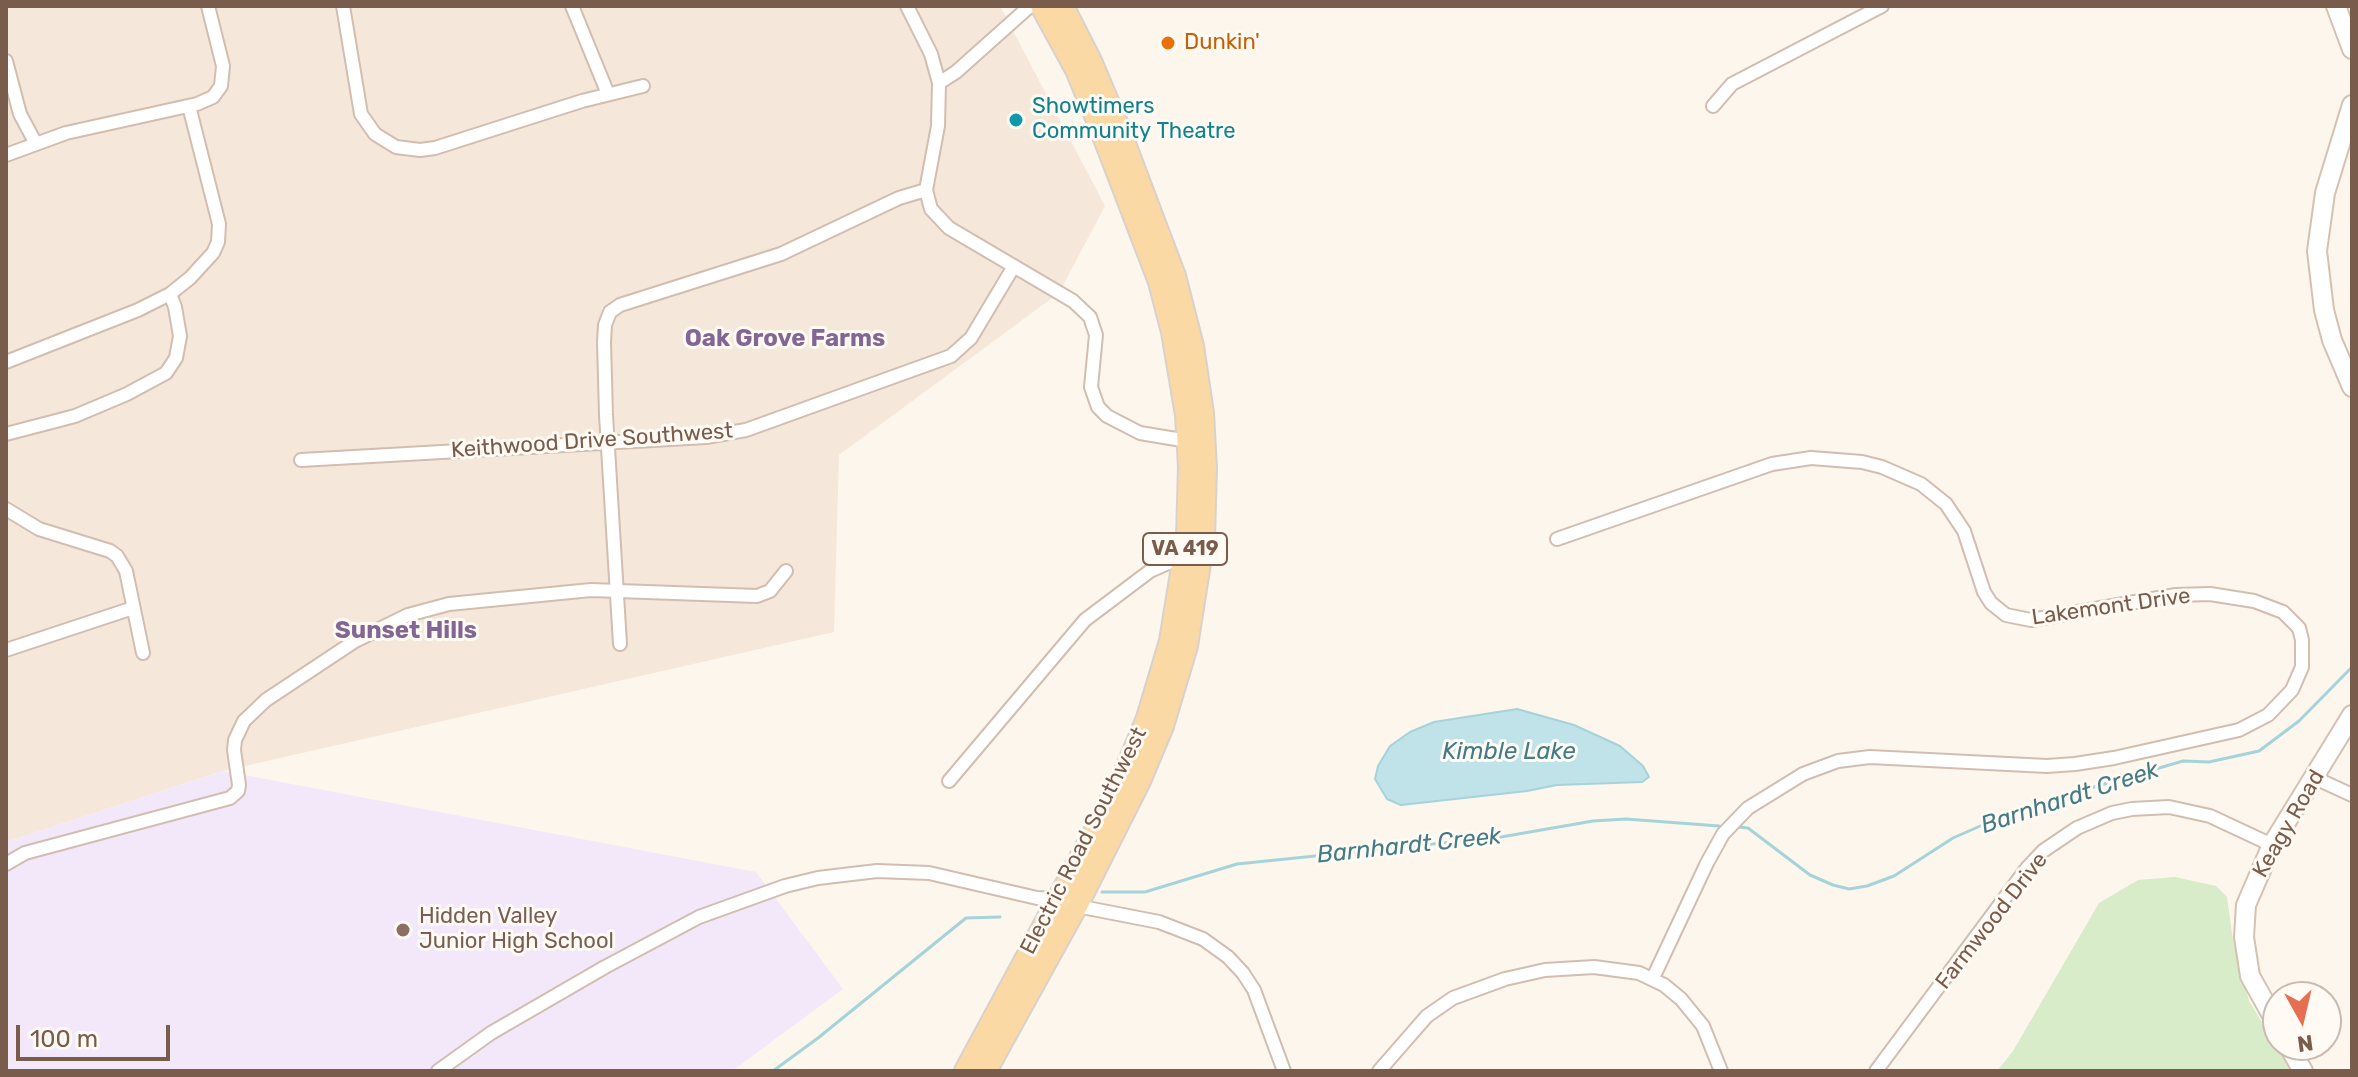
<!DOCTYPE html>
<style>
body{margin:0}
#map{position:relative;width:2358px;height:1077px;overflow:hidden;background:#fdf6ec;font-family:Rubik,sans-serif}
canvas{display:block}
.frame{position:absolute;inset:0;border:8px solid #7a5c4d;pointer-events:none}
.north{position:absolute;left:2262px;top:981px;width:80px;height:80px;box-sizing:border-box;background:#fffaf3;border:2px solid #cabbb1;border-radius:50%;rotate:172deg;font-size:22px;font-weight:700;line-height:32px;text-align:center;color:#7a5c4d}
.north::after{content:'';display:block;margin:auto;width:28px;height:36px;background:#e76f51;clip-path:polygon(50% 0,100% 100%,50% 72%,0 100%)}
.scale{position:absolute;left:16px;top:1025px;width:154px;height:36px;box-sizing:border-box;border:4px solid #7a5c4d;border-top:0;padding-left:10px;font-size:24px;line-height:28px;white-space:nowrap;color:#7a5c4d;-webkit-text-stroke:6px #fffaf3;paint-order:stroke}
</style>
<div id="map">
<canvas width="2358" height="1077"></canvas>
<div class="frame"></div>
<div class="north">N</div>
<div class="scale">100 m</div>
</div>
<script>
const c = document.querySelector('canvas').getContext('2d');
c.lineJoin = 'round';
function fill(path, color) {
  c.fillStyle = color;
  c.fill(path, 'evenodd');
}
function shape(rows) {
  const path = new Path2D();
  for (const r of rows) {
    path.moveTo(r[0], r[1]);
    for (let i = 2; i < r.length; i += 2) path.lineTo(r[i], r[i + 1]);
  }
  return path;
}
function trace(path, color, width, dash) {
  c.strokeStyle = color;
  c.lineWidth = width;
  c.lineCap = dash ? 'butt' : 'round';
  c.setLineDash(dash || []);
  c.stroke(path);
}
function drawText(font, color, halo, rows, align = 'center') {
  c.font = font + ' Rubik,sans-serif';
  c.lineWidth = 6;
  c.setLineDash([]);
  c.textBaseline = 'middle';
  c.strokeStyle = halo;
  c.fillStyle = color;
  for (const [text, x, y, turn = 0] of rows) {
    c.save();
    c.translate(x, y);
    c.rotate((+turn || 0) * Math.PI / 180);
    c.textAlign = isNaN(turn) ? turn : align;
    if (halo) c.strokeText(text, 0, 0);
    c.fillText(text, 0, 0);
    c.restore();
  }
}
const residential = shape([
 [6,6,1000,6,1105,206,1059,293,839,455,834,632,223,771,6,842]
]);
const education = shape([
 [223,771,756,872,843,989,732,1071,6,1071,6,842]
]);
const green = shape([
 [2175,877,2216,886,2227,897,2233,940,2249,1001,2292,1071,1997,1071,2013,1051,2099,903,2138,880]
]);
const water = shape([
 [1517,709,1574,725,1620,746,1643,766,1649,777,1642,782,1557,785,1527,791,1401,805,1387,799,1375,779,1378,766,1390,746,1410,732,1434,722,1517,709]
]);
const stream = shape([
 [2352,306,2352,327],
 [1738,827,1748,828,1810,875,1833,885,1849,889,1867,886,1894,876,1953,838,2019,809,2183,761,2209,762,2259,751,2299,721,2352,667],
 [1102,892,1145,892,1237,864,1501,837,1593,821,1626,819,1719,826],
 [773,1071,818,1038,966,918,1000,917]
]);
const street = shape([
 [343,6,361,114,375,134,396,147,420,150,435,148,582,101,643,86],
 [572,6,608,94],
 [907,6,931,54,939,83,938,126,926,190,931,209,949,228,1073,301,1090,317,1096,335,1091,387,1098,407,1107,416,1140,433,1188,441],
 [6,61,20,114,35,142],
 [939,83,956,72,1030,6],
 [1713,106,1732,84,1882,6],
 [6,155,66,133,197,104,213,97,221,86,223,66,208,6],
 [6,362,138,310,170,294,190,278,213,253,218,242,219,224,189,106],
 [6,434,75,416,127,394,166,373,176,358,180,336,175,307,170,294],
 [301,460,706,437,746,430,951,356,971,338,1014,266],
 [6,509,39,529,110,551,117,556,126,571,143,653],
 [1557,539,1772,464,1811,458,1862,462,1882,467,1921,484,1946,504,1964,531,1984,592,1991,603,2006,615,2031,620,2176,595,2210,594,2254,601,2283,612,2299,628,2302,640,2302,667,2292,690,2268,715,2239,730,2114,758,2075,764,2047,766,1870,757,1838,761,1803,774,1748,808,1723,834,1707,863,1653,978],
 [620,644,606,415,604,342,605,325,610,312,620,305,781,254,899,198,926,190],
 [6,650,133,608],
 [2315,778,2352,795],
 [949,781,1085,620,1150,571,1184,556],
 [6,864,25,853,230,798,238,791,239,785,234,750,235,740,244,721,266,700,355,641,408,615,449,604,591,590,757,596,770,591,786,571],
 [438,1071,491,1033,605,967,699,917,785,886,818,878,877,871,929,873,1037,898,1056,899,1077,906,1159,922,1203,939,1228,957,1243,973,1254,990,1284,1071],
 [1379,1071,1427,1016,1453,998,1505,979,1545,970,1594,967,1639,973,1664,985,1681,999,1703,1026,1721,1071],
 [1876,1071,2027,868,2043,851,2077,828,2112,813,2132,809,2169,807,2210,816,2272,845]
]);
const secondary = shape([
 [2336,6,2352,49],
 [2352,105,2325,193,2317,251,2324,310,2332,340,2352,387],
 [2278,1026,2250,976,2244,937,2246,905,2272,845,2352,715],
 [2288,1045,2303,1071]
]);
const primary = shape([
 [965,1071,1094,832,1125,771,1147,718,1170,641,1187,536,1189,467,1186,415,1172,332,1159,282,1100,128,1076,70,1041,6],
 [986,1071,1077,906,1140,781,1163,726,1187,646,1204,538,1206,468,1203,413,1193,346,1175,276,1116,120,1091,61,1063,6]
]);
const markers = [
 [1168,43,8,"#e8710a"],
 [1016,120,8,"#0f9aa8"],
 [403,930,8,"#8d6e63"]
];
const shields = [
 [1185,549,84]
];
const shieldNames = [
 ["VA 419",1185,549]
];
const foodNames = [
 ["Dunkin'",1184,43]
];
const cultureNames = [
 ["Showtimers",1032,107],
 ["Community Theatre",1032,132]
];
const streetNames = [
 ["Keithwood Drive Southwest",592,441,-4],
 ["Lakemont Drive",2111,607,-8],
 ["Keagy Road",2289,824,-60],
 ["Electric Road Southwest",1084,841,-63],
 ["Farmwood Drive",1992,921,-52]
];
const educationNames = [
 ["Hidden Valley",419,917],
 ["Junior High School",419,942]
];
const neighbourhoodNames = [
 ["Oak Grove Farms",785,339],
 ["Sunset Hills",406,631]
];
const waterNames = [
 ["Kimble Lake",1509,752],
 ["Barnhardt Creek",2070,798,-18],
 ["Barnhardt Creek",1409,846,-6]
];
fill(residential, '#f5e8da');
fill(education, '#f3e8fa');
fill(green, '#d8ecc9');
fill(water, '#bfe3e8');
trace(water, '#a5d3da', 2);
trace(stream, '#a5d3da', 3);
trace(street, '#d1beb0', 16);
trace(secondary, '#d6c0b0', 22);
trace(primary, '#dad1cd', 24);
trace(street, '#fff', 12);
trace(secondary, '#fff', 18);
trace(primary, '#fbd9a5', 20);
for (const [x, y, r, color] of markers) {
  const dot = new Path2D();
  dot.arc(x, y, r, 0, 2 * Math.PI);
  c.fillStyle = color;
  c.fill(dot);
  trace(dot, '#fffaf3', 3);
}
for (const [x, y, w] of shields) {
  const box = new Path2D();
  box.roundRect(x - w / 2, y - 16, w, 32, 6);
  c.fillStyle = '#fffaf3';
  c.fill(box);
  trace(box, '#7a5c4d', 2);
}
drawText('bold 20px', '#7a5c4d', null, shieldNames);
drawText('22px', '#c56008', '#fffaf3', foodNames, 'left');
drawText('22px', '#0d838f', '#fffaf3', cultureNames, 'left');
drawText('22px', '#7a5c4d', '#fffaf3', streetNames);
drawText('22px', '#785e54', '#fffaf3', educationNames, 'left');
drawText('bold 24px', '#846695', '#fffaf3', neighbourhoodNames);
drawText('italic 24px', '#437c86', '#fffaf3', waterNames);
</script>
